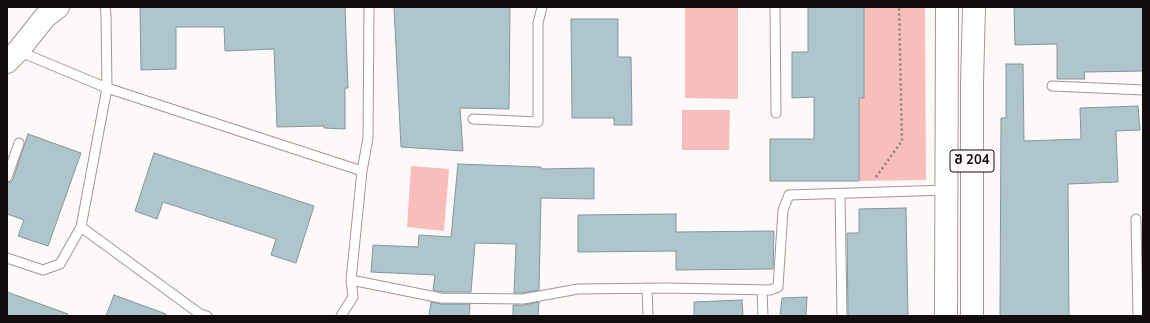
<!DOCTYPE html>
<meta charset="utf-8">
<style>
body{margin:0}
#map{position:relative;width:1150px;height:323px;overflow:hidden;background:#fef9f9;font-family:"Nunito Sans",sans-serif}
canvas{display:block}
.frame{position:absolute;inset:0;border:8px solid #140d0d;pointer-events:none}
</style>
<div id="map">
<canvas width="1150" height="323"></canvas>
<div class="frame"></div>
</div>
<script>
const c = document.querySelector('canvas').getContext('2d');
c.lineJoin = 'round';
function fill(path, color) {
  c.fillStyle = color;
  c.fill(path, 'evenodd');
}
function shape(rows) {
  const path = new Path2D();
  for (const r of rows) {
    path.moveTo(r[0], r[1]);
    for (let i = 2; i < r.length; i += 2) path.lineTo(r[i], r[i + 1]);
  }
  return path;
}
function trace(path, color, width, dash) {
  c.strokeStyle = color;
  c.lineWidth = width;
  c.lineCap = dash ? 'butt' : 'round';
  c.setLineDash(dash || []);
  c.stroke(path);
}
function drawText(font, color, halo, rows, align = 'center') {
  c.font = font + ' "Nunito Sans","Noto Sans Georgian",sans-serif';
  c.lineWidth = 3;
  c.setLineDash([]);
  c.textBaseline = 'middle';
  c.strokeStyle = halo;
  c.fillStyle = color;
  for (const [text, x, y, turn = 0] of rows) {
    c.save();
    c.translate(x, y);
    c.rotate((+turn || 0) * Math.PI / 180);
    c.textAlign = isNaN(turn) ? turn : align;
    if (halo) c.strokeText(text, 0, 0);
    c.fillText(text, 0, 0);
    c.restore();
  }
}
const green = shape([
 [685,7,738,7,738,99,685,98],
 [864,7,925,7,926,180,859,181,859,98,864,98],
 [682,110,730,110,729,150,682,150],
 [411,166,449,169,444,231,407,227]
]);
const building = shape([
 [140,7,345,7,348,88,345,88,345,129,324,128,324,126,277,127,274,49,225,51,224,27,176,27,176,69,141,70,140,7],
 [394,7,510,7,509,109,460,108,463,151,401,147,394,7],
 [808,7,864,7,864,98,859,98,859,181,770,181,770,139,814,139,814,97,792,98,792,52,808,52,808,7],
 [1014,7,1143,7,1143,71,1084,72,1085,79,1057,79,1057,44,1015,45,1014,7],
 [571,19,618,19,618,57,631,57,632,125,614,125,614,118,572,118,571,19],
 [1006,64,1023,64,1024,141,1081,139,1080,108,1138,106,1140,130,1116,131,1118,182,1068,184,1069,316,1000,316,1001,118,1006,118,1006,64],
 [28,134,81,153,48,246,18,236,24,220,7,214,7,183,11,182,13,179,28,134],
 [154,153,314,206,296,263,271,255,276,239,163,202,157,219,135,211,154,153],
 [458,164,541,167,541,169,594,168,594,199,541,198,539,290,522,293,514,293,516,244,475,243,471,292,442,292,433,290,435,275,371,272,373,245,418,247,419,235,451,237,458,164],
 [906,208,908,316,848,316,847,233,859,233,859,209,906,208],
 [676,214,676,232,774,231,773,269,676,270,676,251,578,252,578,215,676,214],
 [7,292,68,314,68,316,7,316,7,292],
 [114,295,166,314,166,316,106,316,114,295],
 [807,297,806,316,780,316,782,298,807,297],
 [742,300,743,316,694,316,694,302,742,300],
 [431,302,441,304,470,304,469,316,429,316,431,302],
 [539,302,538,316,513,316,513,305,524,305,539,302]
]);
const path = shape([
 [876,177,902,141,899,7]
]);
const service = shape([
 [775,7,776,113],
 [18,51,107,88,362,171],
 [1052,86,1143,90],
 [473,119,538,122,538,23,542,7],
 [7,177,19,143],
 [840,194,842,316],
 [1136,219,1138,316],
 [81,227,200,314,207,316],
 [7,258,43,270,60,264,81,227,107,88,106,15,105,7],
 [351,280,441,298,523,299,578,289,667,288,770,290,778,287,783,210,789,195,946,190],
 [647,288,648,316],
 [762,290,763,316],
 [341,316,353,297,351,280,362,171,368,138,369,7]
]);
const tertiary = shape([
 [7,62,18,51,45,17,58,7]
]);
const primary = shape([
 [946,316,947,7],
 [972,316,972,83,974,7]
]);
const shields = [
 [972,161,44]
];
const shieldNames = [
 ["შ 204",972,161]
];
fill(green, '#f9bebb');
fill(building, '#afc5cc');
trace(building, '#81969c', 1);
trace(service, '#a99392', 11);
trace(tertiary, '#a99392', 24);
trace(primary, '#a99392', 24);
trace(path, '#837d7d', 2.5, [2, 3]);
trace(service, '#fff', 9);
trace(tertiary, '#fff', 22);
trace(primary, '#fff', 22);
for (const [x, y, w] of shields) {
  const box = new Path2D();
  box.roundRect(x - w / 2, y - 11, w, 22, 3);
  c.fillStyle = '#fef9f9';
  c.fill(box);
  trace(box, '#140d0d', 1);
}
drawText('bold 13px', '#140d0d', null, shieldNames);
</script>
